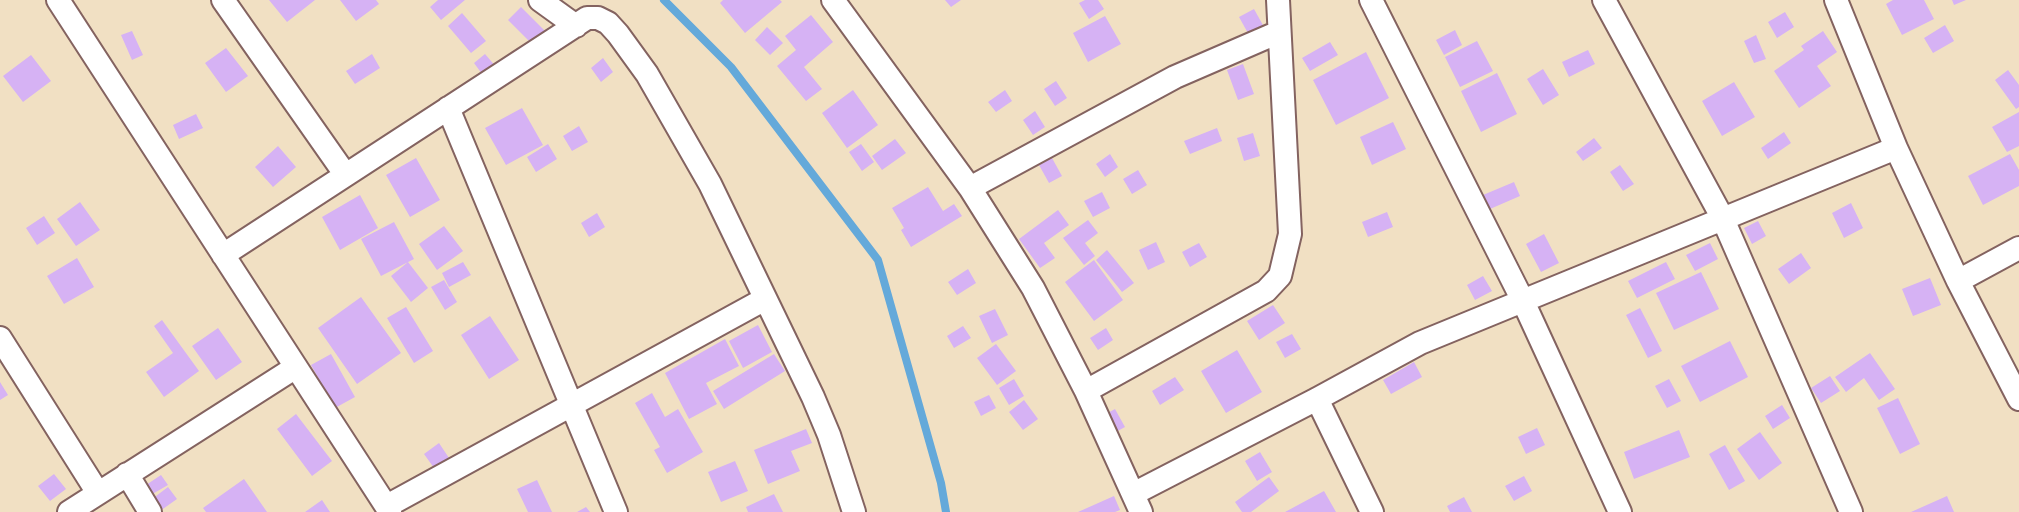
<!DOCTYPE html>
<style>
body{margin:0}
canvas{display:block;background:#f1e0c3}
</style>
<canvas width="2019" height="512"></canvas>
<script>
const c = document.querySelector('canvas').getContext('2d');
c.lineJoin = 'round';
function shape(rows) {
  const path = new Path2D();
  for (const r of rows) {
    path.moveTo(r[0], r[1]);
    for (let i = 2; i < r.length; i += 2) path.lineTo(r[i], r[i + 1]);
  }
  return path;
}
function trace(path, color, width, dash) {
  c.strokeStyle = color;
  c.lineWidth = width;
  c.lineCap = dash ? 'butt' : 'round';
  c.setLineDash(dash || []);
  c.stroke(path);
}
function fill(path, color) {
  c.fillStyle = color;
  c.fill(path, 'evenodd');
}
const stream = shape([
 [664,0,731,67,878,260,941,483,946,512]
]);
const building = shape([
 [269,0,315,0,287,22],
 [340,0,376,0,379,4,356,21],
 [438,0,465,0,441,20,430,7],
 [723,0,780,0,782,2,745,33,720,3],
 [945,0,961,0,951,7],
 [1085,0,1098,0,1104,9,1089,19,1079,3],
 [1893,0,1924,0,1934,19,1902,35,1886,4],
 [1952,0,1966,0,1954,5],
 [521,7,546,32,533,45,508,20],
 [1254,9,1264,27,1249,35,1239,17],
 [1785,12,1794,27,1777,38,1768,22],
 [462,13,486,41,471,53,448,26],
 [811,15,833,42,804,67,822,89,806,101,777,66,796,50,785,36],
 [1105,16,1121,44,1088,62,1073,33],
 [1945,25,1954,41,1933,53,1924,38],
 [767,27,783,43,770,55,755,40],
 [1455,30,1462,45,1444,55,1436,40],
 [132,31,143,55,132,60,121,35],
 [1823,31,1837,52,1817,66,1831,86,1799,108,1774,71,1804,50,1801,46],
 [1756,35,1766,59,1754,63,1744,41],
 [1477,41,1493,71,1460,87,1445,57],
 [1330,42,1338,55,1310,71,1302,58],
 [226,48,248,76,226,92,205,63],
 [1588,50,1595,64,1569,77,1562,62],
 [1366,52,1389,98,1336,125,1313,80],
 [372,54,380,68,355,84,346,71],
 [485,54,497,68,485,78,474,63],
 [31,55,51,81,23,102,3,76],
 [603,58,613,72,601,82,591,68],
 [1243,64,1254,94,1238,100,1227,70],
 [1543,69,1559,95,1543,105,1527,79],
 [2008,70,2019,85,2019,107,2016,109,1995,80],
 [1497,73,1517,114,1481,132,1461,91],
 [1056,81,1067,98,1055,106,1044,89],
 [1734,82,1755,117,1722,136,1702,101],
 [853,90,878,125,847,148,822,113],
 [1005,90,1012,101,996,112,988,102],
 [522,108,543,145,506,165,485,128],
 [1035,111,1045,127,1033,135,1023,120],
 [2019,112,2019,146,2007,152,1992,127],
 [196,114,203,128,179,139,173,125],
 [1393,122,1406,149,1372,165,1360,137],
 [579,126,588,142,572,151,563,136],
 [1217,128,1222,141,1190,154,1184,141],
 [1784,132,1791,143,1768,159,1761,148],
 [1253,133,1260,156,1244,161,1237,138],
 [1594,138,1602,148,1583,161,1576,152],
 [895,139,906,153,882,170,872,156],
 [548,144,557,159,536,172,527,157],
 [861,144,874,162,862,171,849,152],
 [278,146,296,167,273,187,255,167],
 [1110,154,1118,167,1105,177,1096,164],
 [2010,154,2019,170,2019,186,1983,205,1968,176],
 [416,158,440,200,410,217,386,175],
 [1052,158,1062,176,1049,183,1039,165],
 [1620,165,1634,184,1623,191,1610,172],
 [1138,170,1147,185,1132,194,1123,179],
 [1514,182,1520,196,1490,209,1483,195],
 [928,187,943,211,954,204,962,216,911,247,901,230,904,228,892,208],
 [1102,192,1110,208,1093,217,1084,201],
 [360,195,378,228,340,250,322,217],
 [80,202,100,230,76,246,57,219],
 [1851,203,1863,228,1844,238,1832,213],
 [1058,210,1069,225,1044,243,1055,258,1040,268,1019,239],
 [1387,212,1393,227,1368,237,1362,222],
 [597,213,605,227,589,237,581,223],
 [44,216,55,233,37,245,26,228],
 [1088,220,1098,233,1085,243,1095,256,1084,265,1063,238],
 [1758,221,1766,236,1752,244,1744,228],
 [394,222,414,259,381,276,361,239],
 [444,226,463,251,437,270,419,244],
 [1544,234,1559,263,1541,272,1526,244],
 [1156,242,1165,262,1148,270,1139,250],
 [1199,243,1207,257,1190,267,1182,252],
 [1710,243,1718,259,1695,271,1686,255],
 [1107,250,1134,283,1122,292,1096,260],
 [1801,253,1811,268,1789,284,1778,269],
 [77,258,94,287,64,304,47,276],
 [1094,260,1123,300,1094,321,1065,282],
 [408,262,428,288,411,302,391,276],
 [463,262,471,275,449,287,442,273],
 [1666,262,1675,279,1637,298,1628,281],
 [968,269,976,283,957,295,948,282],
 [1701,272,1719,309,1674,330,1656,293],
 [1483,276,1492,291,1475,300,1467,285],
 [1930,278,1941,305,1913,316,1902,289],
 [444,280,457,302,445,310,431,287],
 [361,297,401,353,357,384,318,328],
 [1273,305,1285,323,1259,340,1247,321],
 [406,307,433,351,414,363,387,318],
 [1640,308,1662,351,1648,358,1626,315],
 [995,309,1008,335,992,343,979,316],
 [490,316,519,360,489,379,461,335],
 [162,320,199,371,164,397,146,372,173,353,154,326],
 [758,325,772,352,743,368,729,341],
 [963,326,971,338,954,348,947,336],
 [218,328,242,362,216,380,192,346],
 [1106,328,1113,340,1098,350,1090,338],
 [1292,334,1301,349,1285,358,1276,342],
 [725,339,739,366,706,383,717,404,689,419,665,373],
 [1730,341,1748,377,1700,402,1681,366],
 [996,344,1016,371,997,385,977,358],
 [1237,350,1262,392,1226,413,1201,371],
 [1870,353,1895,389,1879,400,1864,378,1846,392,1835,377],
 [331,354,355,397,335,408,311,365],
 [774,354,785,371,724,409,713,391],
 [1414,362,1422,377,1391,394,1383,380],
 [1830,376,1840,391,1821,403,1811,388],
 [1175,377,1184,390,1160,405,1152,391],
 [1014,379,1024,396,1009,405,999,388],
 [1669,379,1681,401,1667,408,1655,386],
 [0,382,8,395,0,400],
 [652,393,665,417,678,409,703,452,667,473,654,450,660,447,635,403],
 [989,395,996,408,981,416,974,402],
 [1898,398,1920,444,1900,454,1877,408],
 [1024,400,1038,419,1023,430,1009,412],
 [1782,405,1790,418,1773,429,1765,416],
 [1115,409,1125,427,1114,433,1104,415],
 [296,414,332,461,312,476,277,429],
 [1537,428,1545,445,1526,454,1518,437],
 [806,429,812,443,791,451,800,471,768,484,754,450],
 [1679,430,1690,457,1634,479,1624,452],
 [1760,432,1782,463,1759,480,1737,449],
 [439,443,449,458,434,468,424,454],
 [1725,445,1745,481,1729,490,1709,454],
 [1260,452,1272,472,1257,481,1245,461],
 [735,461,748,491,721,502,708,472],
 [54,474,66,489,50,501,38,486],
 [161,475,168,485,149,496,143,487],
 [1524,476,1532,491,1514,501,1505,486],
 [1269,477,1279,491,1251,512,1242,512,1235,502],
 [244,479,267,512,206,512,203,508],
 [537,480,552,512,528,512,517,489],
 [168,487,177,499,160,511,152,499],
 [1324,491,1336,512,1285,512],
 [774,494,783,512,748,512,746,507],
 [1114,496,1120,510,1115,512,1078,512],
 [1947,496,1954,512,1911,512],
 [1464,497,1472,512,1450,512,1447,506],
 [322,500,330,512,305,512],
 [586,507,590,512,577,512]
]);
const street = shape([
 [58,0,390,512],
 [223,0,345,174],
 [540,0,576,26],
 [833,0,970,188,1033,288,1086,391,1141,512],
 [1371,0,1522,299,1620,512],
 [1604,0,1722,217,1851,512],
 [1836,0,1896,148,1958,281,2019,399],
 [448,108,616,512],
 [970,188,1175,77,1279,32],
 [223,255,587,18,598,18,608,23,618,34,647,74,710,184,813,397,829,435,854,512],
 [1958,281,2019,248],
 [0,338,98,493],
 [1086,391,1266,291,1280,276,1290,234,1278,0],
 [1317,399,1372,512],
 [127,474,150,512],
 [1133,494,1317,399,1420,343,1896,148],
 [387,506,765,299],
 [69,512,296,367]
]);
trace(stream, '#64a9da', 8);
fill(building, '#d6b2f4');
trace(street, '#846360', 26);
trace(street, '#fff', 22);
</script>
